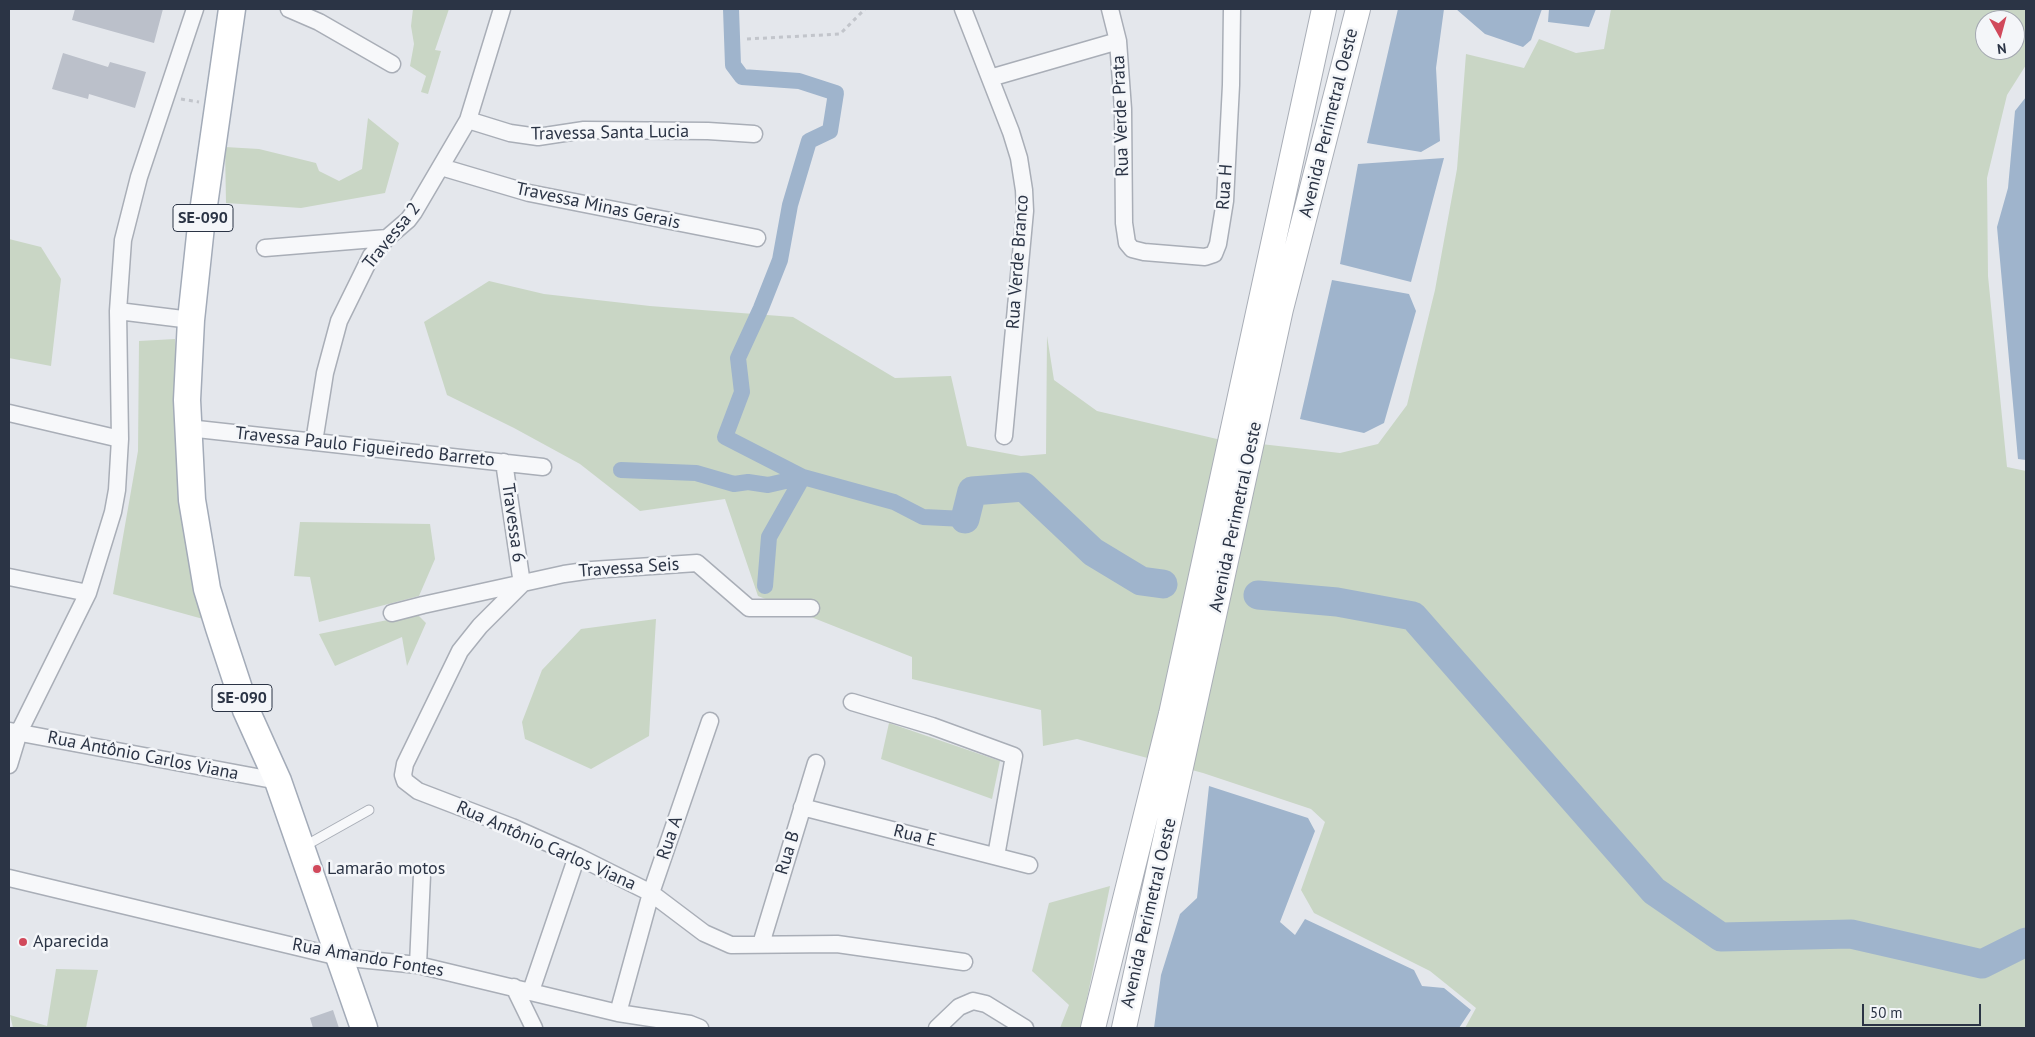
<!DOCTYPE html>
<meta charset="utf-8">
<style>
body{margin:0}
#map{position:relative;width:2035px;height:1037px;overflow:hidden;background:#e4e7ec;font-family:"PT Sans",sans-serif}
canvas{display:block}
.frame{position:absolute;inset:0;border:10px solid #2b3445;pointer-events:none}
.north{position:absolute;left:1975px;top:10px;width:50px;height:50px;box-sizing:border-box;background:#f4f6f9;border:1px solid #a4a8b1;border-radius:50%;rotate:173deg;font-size:14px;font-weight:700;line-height:20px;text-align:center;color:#2b3445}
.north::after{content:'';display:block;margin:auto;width:18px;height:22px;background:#d1495b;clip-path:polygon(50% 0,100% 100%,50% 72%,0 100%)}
.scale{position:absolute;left:1862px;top:1004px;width:119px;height:22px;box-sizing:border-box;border:2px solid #2b3445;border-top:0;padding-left:6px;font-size:15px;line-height:18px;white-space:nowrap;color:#2b3445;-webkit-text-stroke:4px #f4f6f9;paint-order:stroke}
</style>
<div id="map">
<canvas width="2035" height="1037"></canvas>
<div class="frame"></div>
<div class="north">N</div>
<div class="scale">50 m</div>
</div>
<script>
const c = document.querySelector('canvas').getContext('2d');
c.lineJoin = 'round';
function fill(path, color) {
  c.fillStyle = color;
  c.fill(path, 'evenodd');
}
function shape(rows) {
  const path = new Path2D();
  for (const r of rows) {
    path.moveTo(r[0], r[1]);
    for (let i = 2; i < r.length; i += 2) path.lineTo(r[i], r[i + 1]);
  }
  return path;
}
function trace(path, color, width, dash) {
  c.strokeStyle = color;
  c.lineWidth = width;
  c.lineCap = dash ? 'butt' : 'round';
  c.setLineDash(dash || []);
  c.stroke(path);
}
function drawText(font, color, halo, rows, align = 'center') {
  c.font = font + ' "PT Sans",sans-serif';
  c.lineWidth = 5;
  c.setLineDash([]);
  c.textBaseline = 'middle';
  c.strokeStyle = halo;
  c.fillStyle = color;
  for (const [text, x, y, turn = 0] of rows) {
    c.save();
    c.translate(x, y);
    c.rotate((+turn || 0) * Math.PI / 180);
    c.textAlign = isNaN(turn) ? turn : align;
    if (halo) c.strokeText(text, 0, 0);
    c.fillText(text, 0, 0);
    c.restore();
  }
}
const green = shape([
 [413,9,449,9,435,50,441,51,428,94,421,92,426,76,410,66,414,44,411,26],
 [1611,9,2026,9,2026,65,2007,95,1987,178,1988,276,2007,467,2026,471,2026,1028,1465,1028,1476,1008,1430,971,1314,913,1301,890,1325,822,1311,809,1203,773,1077,739,1043,746,1041,710,912,679,912,657,758,596,725,499,640,511,580,464,514,428,447,395,424,322,489,281,544,294,650,306,793,317,895,378,951,376,967,446,1021,456,1046,454,1047,336,1054,380,1097,411,1217,439,1340,453,1378,444,1407,405,1435,290,1457,169,1466,54,1524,68,1539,39,1576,53,1604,49],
 [1985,20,2015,20,2015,50,1985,50],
 [368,118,399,143,385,193,301,208,226,203,225,147,259,149,316,163,319,171,339,181,362,169],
 [9,239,41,247,61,279,51,366,9,358],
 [175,339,185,516,203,619,113,594,138,451,139,341],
 [300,522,430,524,435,559,419,596,319,622,310,577,294,576],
 [417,614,426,623,407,666,402,637,335,666,319,634],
 [656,619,649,736,591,769,525,739,522,722,542,670,581,629],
 [889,723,1000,761,992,799,881,759],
 [1110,886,1081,1028,1060,1028,1069,1005,1032,971,1049,903],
 [56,969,98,970,86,1028,13,1028,10,1015,47,1026]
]);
const water = shape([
 [1398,9,1444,9,1436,68,1440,141,1421,152,1367,143],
 [1456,9,1542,9,1531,40,1523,47,1485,34],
 [1549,9,1596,9,1589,27,1548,22],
 [2026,97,2026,460,2018,459,1997,227,2008,188,2015,111],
 [1444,158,1411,282,1340,264,1358,164],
 [1332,280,1409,294,1416,311,1384,423,1364,433,1300,419],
 [1209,786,1308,818,1315,831,1280,922,1295,935,1305,919,1414,970,1422,986,1444,988,1471,1010,1459,1028,1154,1028,1161,975,1180,914,1197,898]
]);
const canal = shape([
 [731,9,733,65,742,77,799,81,836,93,830,131,809,141,790,205,780,260,761,308,738,358,742,392,725,437,803,477,894,502,923,517,965,519],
 [621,470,696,473,734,484,748,482,768,485,803,477],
 [765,586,769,537,803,477]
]);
const river = shape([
 [965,519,972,491,1024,487,1093,552,1141,581,1163,584],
 [1258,595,1337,602,1413,616,1654,891,1721,937,1851,934,1982,964,2026,942]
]);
const building = shape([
 [75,9,163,9,154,43,72,20],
 [63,53,108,67,110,62,146,72,135,108,89,94,88,99,52,89],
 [333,1010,339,1028,313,1028,310,1018]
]);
const path = shape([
 [747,39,840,34,865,9],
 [181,99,199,102]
]);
const lane = shape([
 [303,847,369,810]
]);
const street = shape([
 [289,9,319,22,392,64],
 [963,9,1011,132,1019,158,1024,190,1025,211,1004,436],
 [1110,9,1118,41,1123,109,1124,223,1127,243,1132,249,1144,252,1205,257,1214,254,1218,244,1225,201,1231,85,1232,9],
 [990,78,1118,41],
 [468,120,510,133,538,137,584,130,708,131,754,134],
 [441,167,529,193,757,238],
 [265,248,387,238],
 [118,311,191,320],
 [9,413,120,439],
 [188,428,543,467],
 [314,442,325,373,339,321,371,256,387,238,408,220,414,212,468,120,502,9],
 [504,462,522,584],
 [9,577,88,593],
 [522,584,480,626,460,651,405,764,403,775,405,781,418,791,512,827,577,856,651,893,704,933,731,945,837,944,964,962],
 [392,613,423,605,564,574,592,570,697,563,749,608,811,608],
 [852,702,932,726,1014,756,996,856],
 [10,731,278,781],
 [9,765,19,732,88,593,113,512,117,490,120,439,118,311,123,240,139,177,195,9],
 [802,807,1029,865],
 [9,878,339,957,418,965,618,1013,690,1024,700,1028],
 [761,944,816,763],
 [418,965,422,875],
 [514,987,534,1028],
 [531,991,577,856],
 [618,1013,651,893,710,721],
 [937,1028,959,1007,973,1001,986,1004,1025,1028]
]);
const secondary = shape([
 [1093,1028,1171,714,1324,9],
 [1124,1028,1281,309,1358,9]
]);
const primary = shape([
 [232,9,201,226,191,320,187,400,192,500,207,589,219,628,246,710,278,781,364,1028]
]);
const markers = [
 [317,869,5,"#d1495b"],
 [23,942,5,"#d1495b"]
];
const shields = [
 [203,218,60],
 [242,698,60]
];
const shieldNames = [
 ["SE-090",203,218],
 ["SE-090",242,698]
];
const streetNames = [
 ["Rua Verde Prata",1121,116,-92],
 ["Avenida Perimetral Oeste",1329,123,-76],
 ["Travessa Santa Lucia",610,133,-1],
 ["Rua H",1225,187,-86],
 ["Travessa Minas Gerais",598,206,12],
 ["Travessa 2",392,236,-51],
 ["Rua Verde Branco",1018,262,-86],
 ["Travessa Paulo Figueiredo Barreto",365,447,6],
 ["Avenida Perimetral Oeste",1236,517,-78],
 ["Travessa 6",513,523,82],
 ["Travessa Seis",629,568,-4],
 ["Rua Antônio Carlos Viana",143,756,11],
 ["Rua E",915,836,14],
 ["Rua A",670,838,-71],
 ["Rua Antônio Carlos Viana",546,846,24],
 ["Rua B",788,853,-73],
 ["Avenida Perimetral Oeste",1149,913,-77],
 ["Rua Amando Fontes",368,958,10]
];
const poiNames = [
 ["Lamarão motos",327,869],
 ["Aparecida",33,942]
];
fill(green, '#c9d6c5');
fill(water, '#9fb4cc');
trace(canal, '#9fb4cc', 16);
trace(river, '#9fb4cc', 29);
fill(building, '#bbc0ca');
trace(lane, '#a9aeb7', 11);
trace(street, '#a9aeb7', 19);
trace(secondary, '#a9aeb7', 26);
trace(primary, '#a3abb8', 29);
trace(path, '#c2c5cb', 3, [4, 4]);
trace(lane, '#f7f8fa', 9);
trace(street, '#f7f8fa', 16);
trace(secondary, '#fff', 24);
trace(primary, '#fff', 26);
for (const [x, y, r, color] of markers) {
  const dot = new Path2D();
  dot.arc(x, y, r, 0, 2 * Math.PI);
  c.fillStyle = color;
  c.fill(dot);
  trace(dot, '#f4f6f9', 2);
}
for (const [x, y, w] of shields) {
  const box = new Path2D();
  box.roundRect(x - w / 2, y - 13.5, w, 27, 4);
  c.fillStyle = '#f4f6f9';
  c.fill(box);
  trace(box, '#2b3445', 1);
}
drawText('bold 16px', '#2b3445', null, shieldNames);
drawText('18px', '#2b3445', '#f4f6f9', streetNames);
drawText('18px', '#2b3445', '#f4f6f9', poiNames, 'left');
</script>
